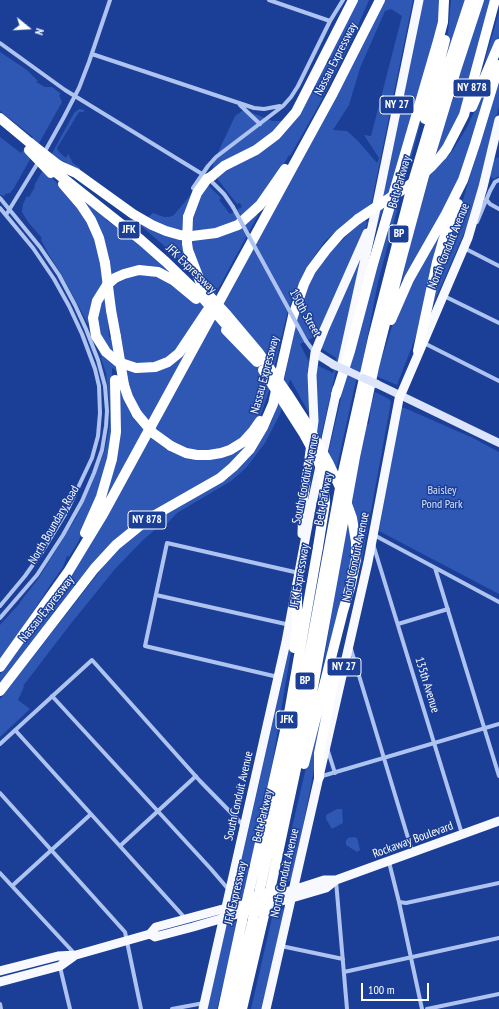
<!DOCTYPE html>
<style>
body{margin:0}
#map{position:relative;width:499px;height:1009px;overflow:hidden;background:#1b3f97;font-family:"PT Sans Narrow",sans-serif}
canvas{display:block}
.north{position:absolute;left:8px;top:8px;width:40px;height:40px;-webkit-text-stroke:3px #1b3f97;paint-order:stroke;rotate:108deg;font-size:11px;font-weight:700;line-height:16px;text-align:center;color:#fff}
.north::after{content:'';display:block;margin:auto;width:14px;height:18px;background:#fff;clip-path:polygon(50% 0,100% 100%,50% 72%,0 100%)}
.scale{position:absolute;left:361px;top:983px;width:68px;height:18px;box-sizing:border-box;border:2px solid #fff;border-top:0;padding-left:5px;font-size:12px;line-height:14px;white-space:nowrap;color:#fff;-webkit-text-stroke:3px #1b3f97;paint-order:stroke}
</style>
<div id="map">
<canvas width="499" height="1009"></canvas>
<div class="north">N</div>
<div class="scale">100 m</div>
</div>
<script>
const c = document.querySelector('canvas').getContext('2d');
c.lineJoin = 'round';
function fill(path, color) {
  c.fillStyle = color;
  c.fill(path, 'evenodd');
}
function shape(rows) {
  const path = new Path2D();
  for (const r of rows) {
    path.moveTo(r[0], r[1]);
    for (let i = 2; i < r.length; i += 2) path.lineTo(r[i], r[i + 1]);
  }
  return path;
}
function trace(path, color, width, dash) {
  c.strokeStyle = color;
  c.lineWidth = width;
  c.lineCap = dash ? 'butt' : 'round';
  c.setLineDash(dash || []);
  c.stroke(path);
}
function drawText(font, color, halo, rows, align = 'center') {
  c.font = font + ' "PT Sans Narrow",sans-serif';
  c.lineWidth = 3;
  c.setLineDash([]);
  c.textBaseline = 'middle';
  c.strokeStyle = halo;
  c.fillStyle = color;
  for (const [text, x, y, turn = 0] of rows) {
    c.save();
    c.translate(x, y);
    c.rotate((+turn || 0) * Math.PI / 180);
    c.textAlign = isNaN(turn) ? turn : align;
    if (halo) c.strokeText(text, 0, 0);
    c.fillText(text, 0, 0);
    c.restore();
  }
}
const green = shape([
 [357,0,369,0,349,46,319,105,290,156,289,155,281,169,266,193,234,224,190,235,146,219,153,213,164,217,169,217,174,215,196,188,205,185,209,186,221,198,219,200,230,214,242,207,240,203,237,204,212,172,214,161,235,116,242,111,247,111,273,121,283,121,294,117],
 [382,0,413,0,371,205,369,205,369,208,340,228,325,241,306,268,293,295,286,318,269,391,260,417,248,434,231,447,213,453,197,453,182,449,167,440,164,445,180,454,196,459,213,458,235,452,252,438,231,464,217,476,148,514,110,545,88,572,0,686,0,674,33,629,59,591,104,518,331,104],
 [391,9,402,16,371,136,364,135,379,158,377,163,358,141,347,131,333,130,349,105,360,68,385,11],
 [423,0,440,0,439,17,433,43,391,186,376,230],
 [451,0,466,0,434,91,448,33],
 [483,0,493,0,465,104,433,172,453,150,466,129,496,66,451,204,402,282,407,256,458,75],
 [499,12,499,38,486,68,485,60],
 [0,52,27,70,38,81,36,82,45,87,52,87,61,94,59,95,62,102,14,188,10,193,5,194,5,196,0,195,0,137,21,153,33,137,0,111],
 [499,81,499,106,474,210,430,312,447,242,462,203],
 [79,109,85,110,83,112,79,112,57,148,59,152,66,158,68,154,73,163,80,168,80,171,79,173,64,161,52,178,68,194,89,225,109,271,84,205,86,202,107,218,106,220,116,226,131,238,161,263,176,279,158,270,111,278,91,323,88,324,64,279,49,255,41,240,42,238,28,222,22,212,23,204,27,196,29,197,35,187,34,186,74,113],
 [419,116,422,117,378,282,360,376,359,381,356,380,355,385,336,471,328,454,345,381],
 [497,157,499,158,499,176,494,179,489,176,493,159,495,160],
 [126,213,194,240,256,214,258,215,217,291,203,313,175,353,156,364,129,364,105,347,96,322,98,308,113,283,136,274,161,277,178,288,205,285,176,256],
 [107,303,118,336,109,337],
 [448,213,416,336,397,385,376,376,386,345,397,311],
 [366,220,366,222,368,222,318,336,312,338,300,344,309,362,307,374,310,415,290,379,280,414,265,443,246,468,231,481,177,513,165,526,162,524,144,539,115,569,69,626,23,686,24,687,18,700,30,709,0,737,0,699,110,558,134,535,163,515,228,478,252,455,271,423,278,404,286,372,300,305,308,286,317,270,324,260,325,261,329,253,357,226],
 [363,251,308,494,314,377,317,367,319,366,333,373,336,358,321,348],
 [185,349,187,351,96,516,113,467,116,446,119,420,118,386,121,386,127,405,134,416,139,413,132,401,124,375,112,368,113,405,112,438,110,454,106,473,93,507,78,542,69,557,67,556,63,567,51,584,23,627,0,658,0,625,20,603,20,602,38,579,76,518,91,486,105,450,110,423,110,405,106,373,101,358,102,358,99,352,101,350,105,357,106,356,110,359,124,367,130,369,144,371,160,368,174,361],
 [375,392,389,399,391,402,361,565,350,572,324,673,322,672,346,526,367,424,369,424,371,405],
 [401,407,407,409,473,438,499,452,499,594,379,531],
 [289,650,291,651,272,765,244,894,279,884,317,720,326,708,301,836,291,881,289,881,288,883,235,899,233,898],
 [337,809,342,809,343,823,332,829,326,819,326,815],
 [354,837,357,838,360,850,357,852,346,845,346,841,348,838],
 [282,908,284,910,262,1009,251,1009,274,909],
 [238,921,217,1009,207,1009,227,923]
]);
const minor = shape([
 [269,0,330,21],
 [0,43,65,90,207,177,224,194,233,207],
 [92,54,254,108,264,109,280,106],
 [240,105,260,124],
 [44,153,64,117,79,88,89,62,110,0],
 [193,188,208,166,216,157,283,106,291,97,298,86,330,21,343,0],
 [0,198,40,247,59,275,75,305,86,329,98,360,105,386,107,411,106,426,102,450,94,473,82,501,63,535,37,575,0,618],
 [486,199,490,204,499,209],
 [0,208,33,248,54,279,69,306,82,334,95,369,99,386,100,413,98,436,92,458,67,511,42,552,25,576,0,606],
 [6,215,39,161],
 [477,222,490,191,495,182,499,180],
 [464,248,499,266],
 [444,296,499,323],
 [306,341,315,353],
 [422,342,499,381],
 [374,535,499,602],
 [373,544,462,834],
 [435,568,499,776],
 [156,595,290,625],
 [398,624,448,609],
 [351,649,412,851],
 [278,677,145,646,167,543,299,573],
 [52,696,211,869,229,890],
 [15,730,185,918],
 [0,744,92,660,200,781,244,826],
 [327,748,335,773],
 [319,777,499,724],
 [0,793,125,932,141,1009],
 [120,846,196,776],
 [389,862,399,902,422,1009],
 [0,873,74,953],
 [336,881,347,1009],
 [12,886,91,814],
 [399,902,406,903,499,883],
 [281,946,343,959],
 [60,967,70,1009],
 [344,972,499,938],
 [0,1004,1,1009],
 [172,1009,204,1003],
 [427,1009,499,994]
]);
const secondary = shape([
 [315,353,334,365],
 [348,371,363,378],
 [377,384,499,443]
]);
const primary = shape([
 [342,363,376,209,419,0],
 [302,534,303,503,314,421,312,375,315,353,324,330,367,233],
 [150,934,155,937,193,927,326,888,336,880,499,821],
 [0,971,58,956,76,955,150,934,156,927,293,890,324,880,336,880],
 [0,982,60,966,74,956],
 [203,1009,286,642,312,503,337,389],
 [266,1009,368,562,399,399,468,238,483,187,499,120]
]);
const motorway = shape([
 [472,107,499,44],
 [0,118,30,143],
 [425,119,445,40],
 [442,155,447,148,464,115,495,0],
 [58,165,76,173,133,214,152,225,166,231,180,235,192,236,216,233,238,225,260,205,285,169],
 [53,170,141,240,166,262,198,293],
 [212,176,224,166,256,150,276,135,296,112,353,0],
 [63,184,81,205,91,220,99,238,105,263],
 [188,217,197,193,207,179],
 [187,243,188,250,203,289],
 [196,299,173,280,158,272,139,270,124,274,115,278,107,285,97,301,93,318,96,336,106,352,118,362,136,368,155,367,168,362,179,353,207,311],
 [111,310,116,337],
 [391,320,409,279,446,214,463,180,475,144,499,65],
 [418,351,437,262,443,241,458,204],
 [124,385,128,397,137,414],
 [336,395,350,351,373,264,438,41,443,22,444,0],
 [171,446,186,453,197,455,209,455,221,453,230,450,243,442,253,431,260,421],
 [85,533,101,497,112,459,116,432,115,380],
 [294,648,297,628,297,586],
 [0,667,68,572,102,516,333,93,380,0],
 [0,691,94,569,116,545,148,519,220,478,233,467,250,449,263,427,273,404,293,316,304,284,311,270,326,250,340,234,358,219],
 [304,764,343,611,351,584,356,559,356,542],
 [319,777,319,753,336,670],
 [271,886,311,698,355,457,374,367,402,257,424,176,456,70,479,0],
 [260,889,301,700,343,472,373,338,413,182,440,91,470,0],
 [249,892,289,713,318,547],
 [223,1009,242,921],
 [232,1009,253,919],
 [242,1009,264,915]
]);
const minorBridge = shape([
 [233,207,306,341]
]);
const secondaryBridge = shape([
 [334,365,348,371],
 [363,378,377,384]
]);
const motorwayBridge = shape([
 [30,143,58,165],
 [29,150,51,173],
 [207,179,212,176],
 [358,219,414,182,432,166,442,155],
 [187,243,188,217],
 [105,263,111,310],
 [203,289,227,315,259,353,287,393,305,421,329,464,344,496,352,518,356,542],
 [201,296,234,334],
 [226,330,257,362],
 [116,337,124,385],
 [263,370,304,434,316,456,322,471,324,487,325,503,318,547],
 [137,414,153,433,171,446],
 [264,915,271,886],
 [253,919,260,889],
 [242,921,249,892]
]);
const shields = [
 [472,88,38],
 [397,105,34],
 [129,230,22],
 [399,234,20],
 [147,520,38],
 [344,667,34],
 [305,681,20],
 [287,720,22]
];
const shieldNames = [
 ["NY 878",472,88],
 ["NY 27",397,105],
 ["JFK",129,230],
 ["BP",399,234],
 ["NY 878",147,520],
 ["NY 27",344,667],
 ["BP",305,681],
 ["JFK",287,720]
];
const streetNames = [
 ["Nassau Expressway",336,59,-63],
 ["Belt Parkway",400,182,-74],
 ["North Conduit Avenue",449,246,-68],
 ["JFK Expressway",191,269,44],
 ["150th Street",305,313,61],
 ["Nassau Expressway",265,375,-75],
 ["South Conduit Avenue",306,479,-78],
 ["Belt Parkway",324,499,-79],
 ["North Boundary Road",54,525,-60],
 ["North Conduit Avenue",356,557,-78],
 ["JFK Expressway",300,576,-80],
 ["Nassau Expressway",47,609,-52],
 ["135th Avenue",427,685,73],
 ["South Conduit Avenue",239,796,-77],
 ["Belt Parkway",263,816,-77],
 ["Rockaway Boulevard",413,840,-20],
 ["North Conduit Avenue",285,873,-77],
 ["JFK Expressway",236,893,-77]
];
const parkNames = [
 ["Baisley",442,491],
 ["Pond Park",442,505]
];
fill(green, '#2f57b4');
trace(minor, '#aec3f0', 4);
trace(secondary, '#dce5fb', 8);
trace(primary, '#f7f9ff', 9);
trace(motorway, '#fff', 10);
trace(minorBridge, '#aec3f0', 4);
trace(secondaryBridge, '#dce5fb', 8);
trace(motorwayBridge, '#fff', 10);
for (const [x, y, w] of shields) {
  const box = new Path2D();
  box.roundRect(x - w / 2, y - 9, w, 18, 3);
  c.fillStyle = '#1b3f97';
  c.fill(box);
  trace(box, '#fff', 1);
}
drawText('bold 11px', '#fff', null, shieldNames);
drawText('12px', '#fff', '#1b3f97', streetNames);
drawText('12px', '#d5e1fb', '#1b3f97', parkNames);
</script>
